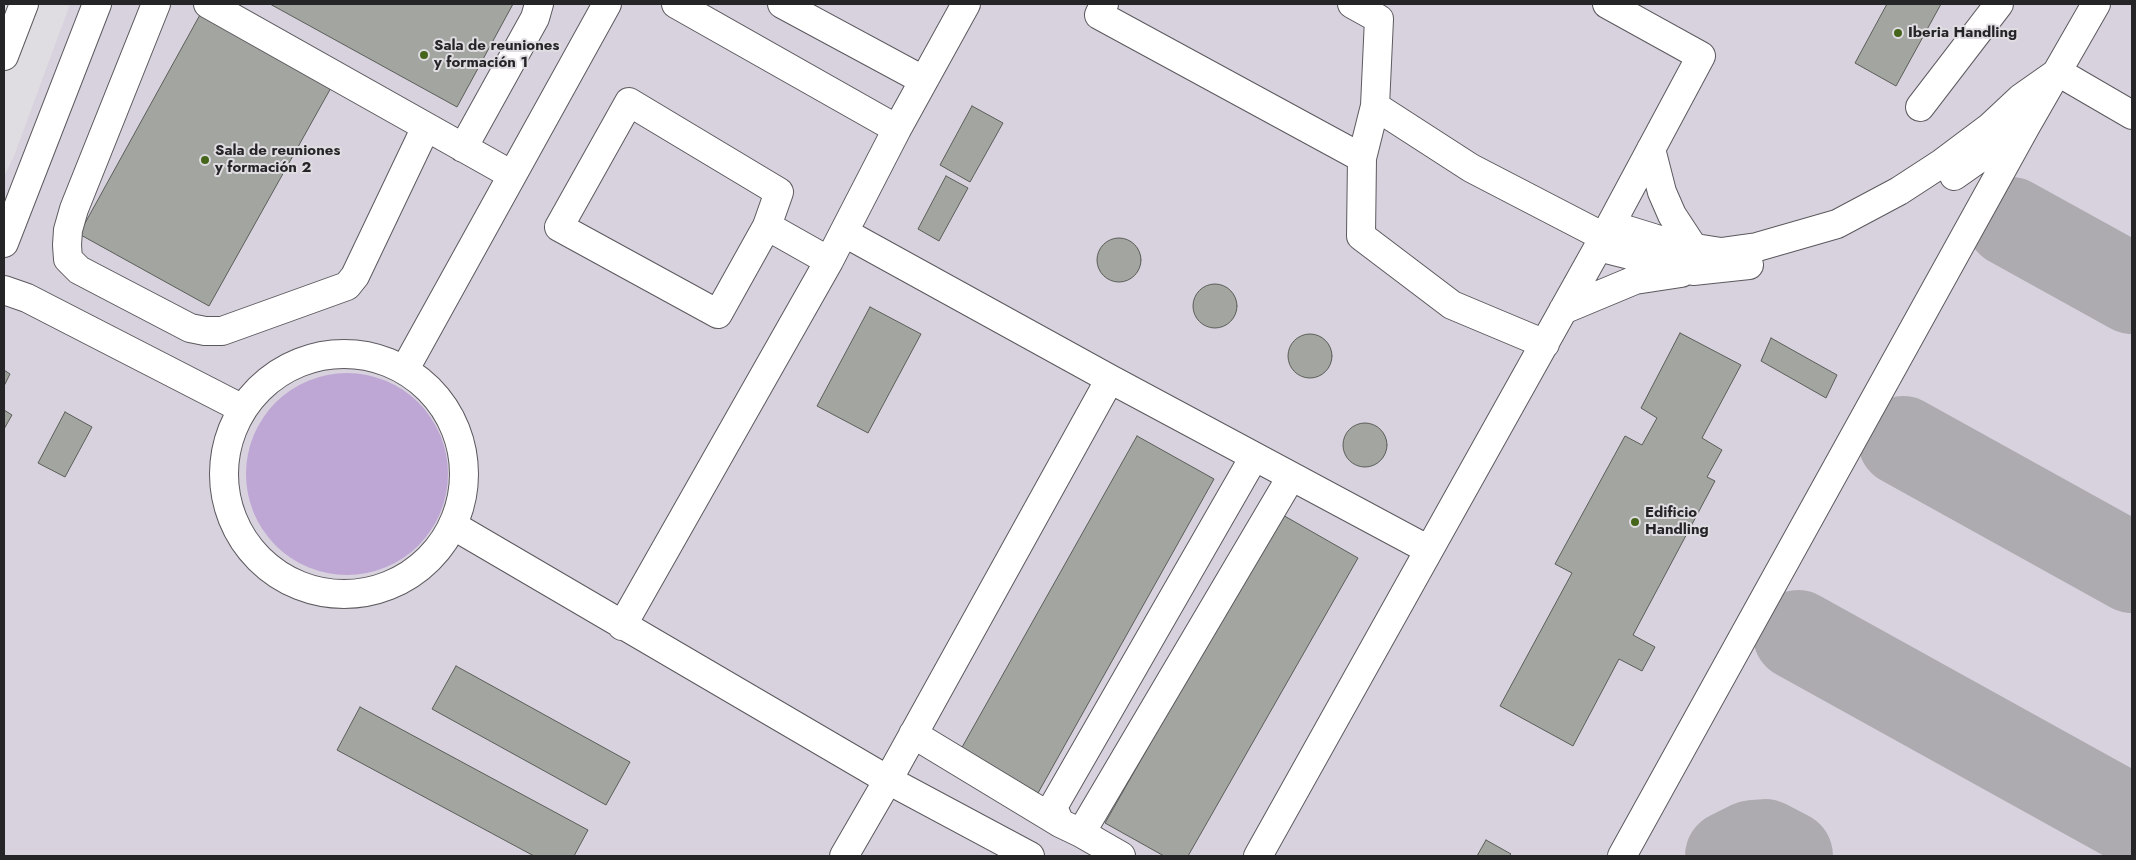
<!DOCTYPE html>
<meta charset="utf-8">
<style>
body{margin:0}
#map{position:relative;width:2136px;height:860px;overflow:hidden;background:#e0dde2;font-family:Jost,sans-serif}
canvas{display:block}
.frame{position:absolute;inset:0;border:5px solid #252426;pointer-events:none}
</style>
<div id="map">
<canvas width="2136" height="860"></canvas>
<div class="frame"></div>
</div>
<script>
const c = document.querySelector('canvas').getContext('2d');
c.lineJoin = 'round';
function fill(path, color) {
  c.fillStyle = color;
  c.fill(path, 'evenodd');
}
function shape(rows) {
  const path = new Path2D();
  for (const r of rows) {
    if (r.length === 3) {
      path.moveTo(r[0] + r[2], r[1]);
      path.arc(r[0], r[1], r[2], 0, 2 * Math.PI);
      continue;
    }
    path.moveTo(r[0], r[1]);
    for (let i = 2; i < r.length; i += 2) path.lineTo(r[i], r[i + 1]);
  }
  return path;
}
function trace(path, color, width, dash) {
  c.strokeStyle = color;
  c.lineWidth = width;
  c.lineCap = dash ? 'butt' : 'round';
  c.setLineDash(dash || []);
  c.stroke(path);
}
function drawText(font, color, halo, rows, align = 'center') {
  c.font = font + ' Jost,sans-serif';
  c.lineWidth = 4;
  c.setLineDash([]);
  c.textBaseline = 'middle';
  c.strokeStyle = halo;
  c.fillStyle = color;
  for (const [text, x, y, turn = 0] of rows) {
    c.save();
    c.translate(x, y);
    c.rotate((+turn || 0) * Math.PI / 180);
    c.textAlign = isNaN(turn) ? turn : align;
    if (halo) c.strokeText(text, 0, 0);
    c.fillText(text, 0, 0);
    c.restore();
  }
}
const built = shape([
 [70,4,2132,4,2132,856,4,856,4,176,14,156]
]);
const green = shape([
 [347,474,101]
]);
const taxiway = shape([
 [2011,222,2132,289],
 [1903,441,2132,568],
 [1798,635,2132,820],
 [1730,856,1752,845,1765,844,1788,856]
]);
const building = shape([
 [270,4,513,4,457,107,270,4],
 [1887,4,1941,4,1896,86,1855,63,1887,4],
 [201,13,332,86,209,306,79,234,201,13],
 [972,106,1003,123,970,182,940,165,972,106],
 [946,176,968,188,939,241,918,229,946,176],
 [1119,260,22],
 [1215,306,22],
 [870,307,921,334,868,433,817,406,870,307],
 [1680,333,1741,365,1702,438,1722,450,1707,477,1715,481,1633,635,1655,647,1642,671,1619,659,1573,746,1500,706,1572,573,1555,564,1625,436,1642,445,1657,418,1641,408,1680,333],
 [1310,356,22],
 [1771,338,1837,375,1826,398,1761,361,1771,338],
 [4,370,10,374,4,386,4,370],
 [4,410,12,415,4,429,4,410],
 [65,412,92,427,65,477,38,463,65,412],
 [1365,445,22],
 [1137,436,1214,479,1038,793,961,749,1137,436],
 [1281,514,1358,558,1188,856,1164,856,1105,823,1281,514],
 [456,666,630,762,606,805,432,709,456,666],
 [360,707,588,830,574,856,534,856,337,750,360,707],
 [1486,840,1511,854,1509,856,1477,856,1486,840]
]);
const minor = shape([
 [156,4,74,209,68,230,67,245,68,259,79,270,190,328,205,331,222,331,347,286,355,276,426,127],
 [208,4,512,175],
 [676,4,897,129],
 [782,4,923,80],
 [1104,4,1099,15,1362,158,1361,236,1452,305,1545,344],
 [1352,4,1379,19,1375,106,1471,168,1604,237],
 [4,56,24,4],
 [1920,107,1999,4],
 [463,148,535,18,539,4],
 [1651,149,1662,192,1672,215,1693,247],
 [1362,158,1375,106],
 [1954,176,2021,129],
 [1611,225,1676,245,1721,252,1757,247,1837,224,1899,191,1942,163,1990,127,2021,98,2058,72,2132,115],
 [767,226,718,314,559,227,629,102,779,192,767,226,829,261],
 [845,233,1110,379,1429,550],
 [4,243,97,4],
 [1598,247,1693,271,1749,265],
 [4,290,27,298,243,409],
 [1563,310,1635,280,1681,273],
 [344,474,120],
 [405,369,607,4],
 [1254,457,1053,807,1060,823,1081,833,1291,477],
 [454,526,888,780,1030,856],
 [622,626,829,261,897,129,966,4],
 [913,734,1060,823],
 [1081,833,1121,856],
 [844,856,888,780,1110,379],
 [1258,856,1604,237,1701,56,1607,4],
 [1622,856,2026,126,2096,4]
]);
const markers = [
 [1898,33,5,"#45651a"],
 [424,55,5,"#45651a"],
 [205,160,5,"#45651a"],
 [1635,522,5,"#45651a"]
];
const poiNames = [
 ["Iberia Handling",1908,33],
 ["Sala de reuniones",434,46],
 ["y formación 1",434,63],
 ["Sala de reuniones",215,151],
 ["y formación 2",215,168],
 ["Edificio",1645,513],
 ["Handling",1645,530]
];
fill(built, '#d8d2de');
fill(green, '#bea7d4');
trace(taxiway, '#aeabb0', 90);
fill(building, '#a2a5a0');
trace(building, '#5b5e59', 1);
trace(minor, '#5c595e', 30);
trace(minor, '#fff', 28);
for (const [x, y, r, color] of markers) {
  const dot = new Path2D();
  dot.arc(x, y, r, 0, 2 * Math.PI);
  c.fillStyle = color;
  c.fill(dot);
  trace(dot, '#e0dde2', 2);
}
drawText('bold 15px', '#252426', '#e0dde2', poiNames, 'left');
</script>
